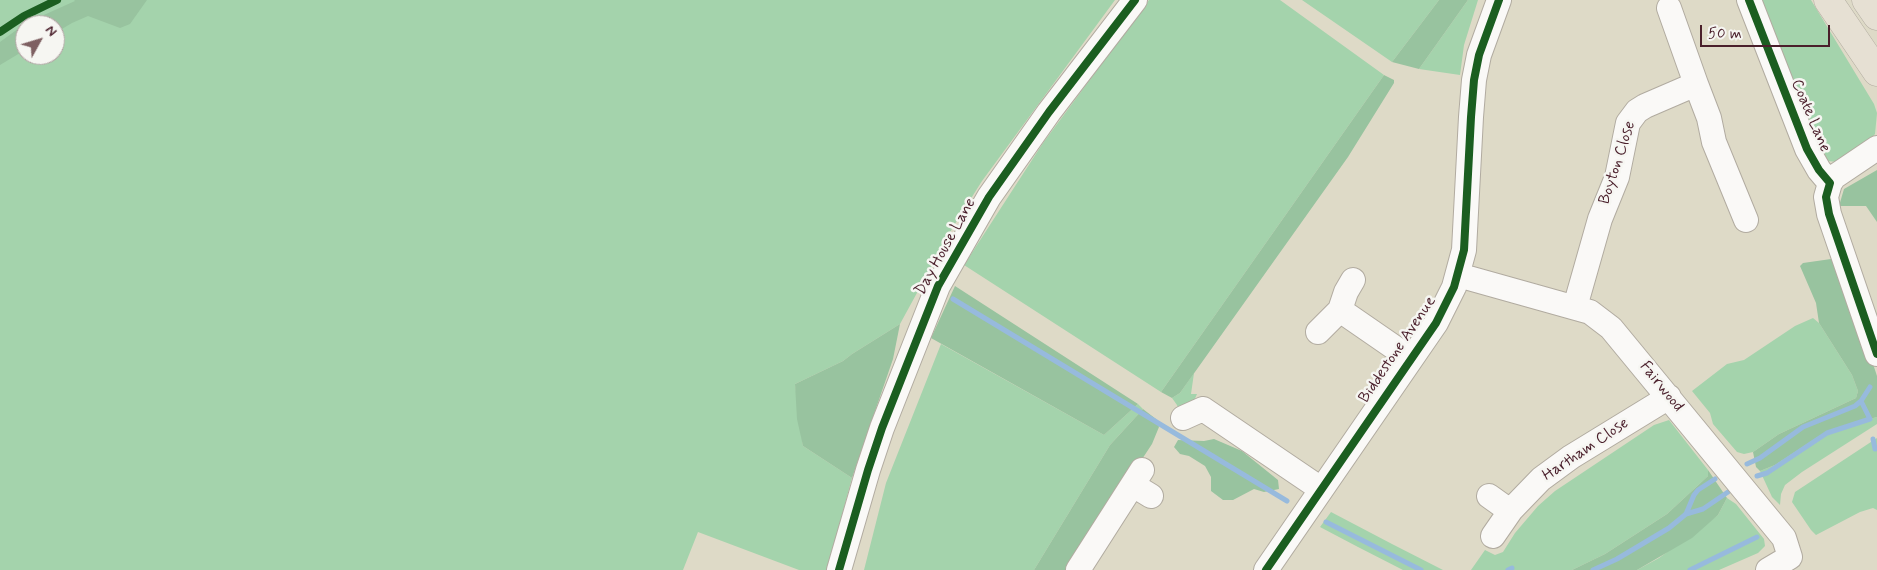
<!DOCTYPE html>
<style>
body{margin:0}
#map{position:relative;width:1877px;height:570px;overflow:hidden;background:#dedac7;font-family:Mynerve,sans-serif}
canvas{display:block}
.north{position:absolute;left:15px;top:15px;width:50px;height:50px;box-sizing:border-box;background:#f6f6f2;border:1px solid #b1a0a2;border-radius:50%;rotate:51deg;font-size:14px;font-weight:700;line-height:20px;text-align:center;color:#4a1f2b}
.north::after{content:'';display:block;margin:auto;width:18px;height:22px;background:#7e6062;clip-path:polygon(50% 0,100% 100%,50% 72%,0 100%)}
.scale{position:absolute;left:1700px;top:25px;width:130px;height:22px;box-sizing:border-box;border:2px solid #4a1f2b;border-top:0;padding-left:6px;font-size:15px;line-height:18px;white-space:nowrap;color:#4a1f2b;-webkit-text-stroke:4px #f6f6f2;paint-order:stroke}
</style>
<div id="map">
<canvas width="1877" height="570"></canvas>
<div class="north">N</div>
<div class="scale">50 m</div>
</div>
<script>
const c = document.querySelector('canvas').getContext('2d');
c.lineJoin = 'round';
function fill(path, color) {
  c.fillStyle = color;
  c.fill(path, 'evenodd');
}
function shape(rows) {
  const path = new Path2D();
  for (const r of rows) {
    path.moveTo(r[0], r[1]);
    for (let i = 2; i < r.length; i += 2) path.lineTo(r[i], r[i + 1]);
  }
  return path;
}
function trace(path, color, width, dash) {
  c.strokeStyle = color;
  c.lineWidth = width;
  c.lineCap = dash ? 'butt' : 'round';
  c.setLineDash(dash || []);
  c.stroke(path);
}
function drawText(font, color, halo, rows, align = 'center') {
  c.font = font + ' Mynerve,sans-serif';
  c.lineWidth = 5;
  c.setLineDash([]);
  c.textBaseline = 'middle';
  c.strokeStyle = halo;
  c.fillStyle = color;
  for (const [text, x, y, turn = 0] of rows) {
    c.save();
    c.translate(x, y);
    c.rotate((+turn || 0) * Math.PI / 180);
    c.textAlign = isNaN(turn) ? turn : align;
    if (halo) c.strokeText(text, 0, 0);
    c.fillText(text, 0, 0);
    c.restore();
  }
}
const green = shape([
 [0,0,1115,0,982,181,953,227,900,324,852,354,843,361,795,384,803,446,852,478,827,570,799,570,698,532,683,570,0,570],
 [25,25,55,25,55,55,25,55],
 [1149,0,1280,0,1384,75,1161,392,964,265,1043,143],
 [1302,0,1439,0,1392,62],
 [1468,0,1478,0,1464,45,1460,75,1419,69],
 [1762,0,1811,0,1874,104,1877,113,1875,134,1870,140,1838,162,1827,161,1820,155],
 [1813,318,1819,323,1852,375,1858,391,1856,398,1779,434,1753,452,1744,454,1737,452,1713,424,1710,413,1692,391,1727,364,1744,360,1795,326],
 [941,344,1104,435,1138,404,1143,409,1110,445,1034,570,864,570,886,483],
 [1194,373,1191,394,1197,394,1193,403,1180,413,1177,405,1172,398,1180,393],
 [1877,417,1877,424,1802,472,1785,485,1781,494,1780,505,1772,497,1760,471,1775,465,1827,431],
 [1669,420,1708,470,1708,476,1667,514,1605,554,1572,570,1471,570,1485,550,1495,555,1503,552,1515,533,1538,506,1555,491,1654,425],
 [1877,438,1877,510,1873,508,1860,512,1816,535,1811,530,1792,502,1795,492],
 [1727,498,1736,504,1764,539,1765,546,1758,553,1719,570,1637,570,1659,558,1718,515],
 [1331,512,1392,544,1443,570,1403,570,1358,547,1320,527]
]);
const forest = shape([
 [74,0,147,0,130,24,120,28,88,16,72,23,55,33,55,25,25,25,25,50,0,65,0,42,26,23,75,1],
 [1439,0,1468,0,1419,69,1392,62],
 [1384,75,1394,80,1394,83,1348,157,1180,393,1172,398,1161,392],
 [1877,170,1877,222,1866,206,1839,206,1844,189],
 [1838,258,1877,376,1877,417,1827,431,1775,465,1760,471,1756,467,1753,452,1779,434,1856,398,1858,391,1852,375,1819,323,1816,303,1800,266,1803,263],
 [955,286,1138,404,1104,435,931,338],
 [900,324,893,359,852,478,803,446,797,419,795,384,843,361,852,354],
 [1143,409,1156,419,1159,427,1152,444,1069,570,1034,570,1110,445],
 [1214,439,1242,451,1278,480,1279,489,1264,492,1254,489,1233,500,1223,500,1211,491,1211,477,1205,466,1189,456,1180,454,1174,447,1178,440,1204,441],
 [1708,470,1727,498,1718,515,1692,538,1637,570,1572,570,1605,554,1667,514,1708,476]
]);
const stream = shape([
 [953,299,1287,501],
 [1873,439,1875,449],
 [1747,464,1760,458,1803,427,1855,406,1861,401,1870,387],
 [1757,476,1767,473,1827,433,1870,419,1861,401],
 [1686,514,1703,509,1728,492],
 [1326,522,1421,570],
 [1508,570,1512,568],
 [1593,570,1617,559,1669,528,1686,514,1694,495,1698,490,1715,479],
 [1690,570,1757,537]
]);
const minor = shape([
 [1749,0,1807,149,1819,170,1830,183],
 [1669,8,1696,84],
 [1877,148,1834,177,1830,183,1826,197,1829,214,1877,354],
 [1458,275,1590,312,1611,328,1784,538,1790,557,1768,570],
 [1575,307,1600,219,1617,177,1628,123,1637,111,1645,106,1696,84,1709,118,1714,142,1746,220],
 [1340,310,1411,359],
 [1318,332,1340,310,1346,292,1353,280],
 [1203,409,1321,489],
 [1183,418,1203,409],
 [1133,485,1151,496],
 [1489,496,1510,511],
 [1493,536,1511,510,1541,479,1571,457,1669,397],
 [839,570,868,470,882,428,938,286,989,197,1049,112,1135,0],
 [1078,570,1142,470],
 [1266,570,1436,323,1454,287,1464,250,1471,117,1474,80,1479,55,1499,0]
]);
const major = shape([
 [1828,0,1877,72],
 [1866,0,1877,16]
]);
const cycleway = shape([
 [1749,0,1807,149,1819,170,1830,183,1826,197,1829,214,1877,354],
 [0,32,24,16,57,0],
 [839,570,868,470,882,428,938,286,989,197,1049,112,1135,0],
 [1266,570,1436,323,1454,287,1464,250,1471,117,1474,80,1479,55,1499,0]
]);
const streetNames = [
 ["Coate Lane",1810,116,67],
 ["Boyton Close",1618,163,-72],
 ["Day House Lane",946,247,-61],
 ["Biddestone Avenue",1398,350,-56],
 ["Fairwood",1661,387,51],
 ["Hartham Close",1586,450,-34]
];
fill(green, '#a4d3ac');
fill(forest, '#98c39f');
trace(stream, '#97badd', 5);
trace(minor, '#b1aba0', 26);
trace(major, '#b1aba0', 29);
trace(minor, '#faf9f7', 24);
trace(major, '#e6e0d3', 28);
trace(cycleway, '#1b5e20', 8);
drawText('16px', '#4a1f2b', '#f6f6f2', streetNames);
</script>
